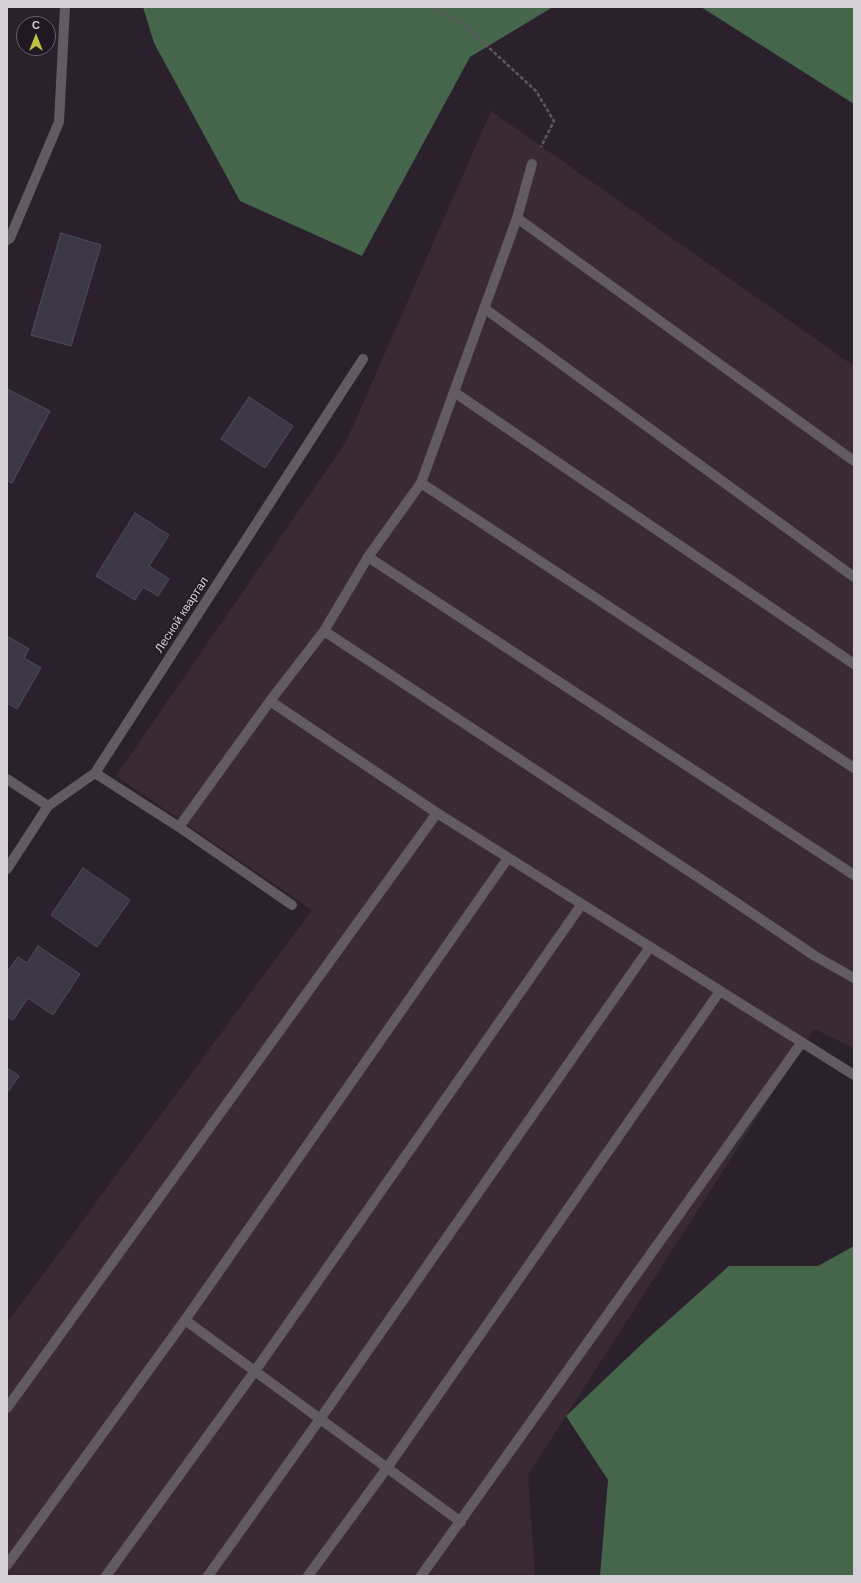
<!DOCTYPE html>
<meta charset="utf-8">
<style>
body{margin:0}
#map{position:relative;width:861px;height:1583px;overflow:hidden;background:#2b212c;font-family:Helvetica,sans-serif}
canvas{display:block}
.frame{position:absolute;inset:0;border:8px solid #d5cfd6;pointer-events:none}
.north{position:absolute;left:16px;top:16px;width:40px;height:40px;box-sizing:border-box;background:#211823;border:1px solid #69616b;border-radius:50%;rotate:0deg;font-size:11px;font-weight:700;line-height:16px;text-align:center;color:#d5cfd6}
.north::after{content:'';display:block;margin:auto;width:14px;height:18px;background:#bebf42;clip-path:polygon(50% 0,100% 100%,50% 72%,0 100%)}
</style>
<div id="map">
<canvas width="861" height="1583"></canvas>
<div class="frame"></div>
<div class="north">С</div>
</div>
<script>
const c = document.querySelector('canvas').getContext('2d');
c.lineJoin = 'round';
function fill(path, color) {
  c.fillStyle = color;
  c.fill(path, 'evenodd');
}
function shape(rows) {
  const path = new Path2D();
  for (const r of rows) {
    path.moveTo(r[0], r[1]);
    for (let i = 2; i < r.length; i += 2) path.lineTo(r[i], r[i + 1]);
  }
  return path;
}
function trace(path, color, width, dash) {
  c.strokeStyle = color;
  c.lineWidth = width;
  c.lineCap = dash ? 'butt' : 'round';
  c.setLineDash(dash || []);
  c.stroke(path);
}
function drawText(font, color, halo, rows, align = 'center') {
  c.font = font + ' Helvetica,sans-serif';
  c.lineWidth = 3;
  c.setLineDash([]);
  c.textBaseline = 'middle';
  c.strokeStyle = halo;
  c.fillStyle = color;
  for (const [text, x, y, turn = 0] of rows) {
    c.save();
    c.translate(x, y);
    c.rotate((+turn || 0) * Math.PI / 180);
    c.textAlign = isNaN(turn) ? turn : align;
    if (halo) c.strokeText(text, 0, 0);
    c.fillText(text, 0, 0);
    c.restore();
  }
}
const industrial = shape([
 [491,111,854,366,854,1048,814,1029,528,1475,535,1576,7,1576,7,1323,312,910,116,776,346,442]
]);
const forest = shape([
 [143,7,553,7,470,57,362,256,240,201,154,43],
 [701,7,854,7,854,104],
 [854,1246,854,1576,600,1576,608,1480,566,1416,645,1341,729,1266,818,1266]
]);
const building = shape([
 [61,233,101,245,71,346,31,335,61,233],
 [7,389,50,411,12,483,7,481,7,389],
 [249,397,293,426,265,468,221,439,249,397],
 [135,513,169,535,149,566,169,579,158,596,143,587,135,600,96,576,135,513],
 [7,636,29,649,24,658,41,668,17,709,7,703,7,636],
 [83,868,130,900,97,947,51,915,83,868],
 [38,946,80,974,53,1015,28,998,13,1020,7,1016,7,972,18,957,27,963,38,946],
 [7,1068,19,1076,7,1093,7,1068]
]);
const path = shape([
 [431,7,462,23,536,91,554,121,541,147]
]);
const minor = shape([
 [517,218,854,461],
 [7,240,10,238,59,122,65,7],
 [484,308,854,577],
 [454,392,854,664],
 [421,483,854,768],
 [368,557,854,875],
 [324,631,713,887,815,956,854,978],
 [270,701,437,813,854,1075],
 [95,773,179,827,270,701,324,631,368,557,421,483,517,218,532,164],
 [7,779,48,806],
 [179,827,292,905],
 [7,869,48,806,95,773,363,359],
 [185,1320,461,1522],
 [7,1408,437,813],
 [7,1565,185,1320,508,858],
 [106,1576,255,1371,582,904],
 [208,1576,320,1419,650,947],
 [308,1576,387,1468,720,991],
 [421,1576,802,1042]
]);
const streetNames = [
 ["Лесной квартал",182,615,-57]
];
fill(industrial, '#3a2a34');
fill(forest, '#45664b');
fill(building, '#3c3745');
trace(building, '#514c5b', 1);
trace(path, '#5f5760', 2.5, [4, 2]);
trace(minor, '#625c62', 10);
drawText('12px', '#d5cfd6', '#211823', streetNames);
</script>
